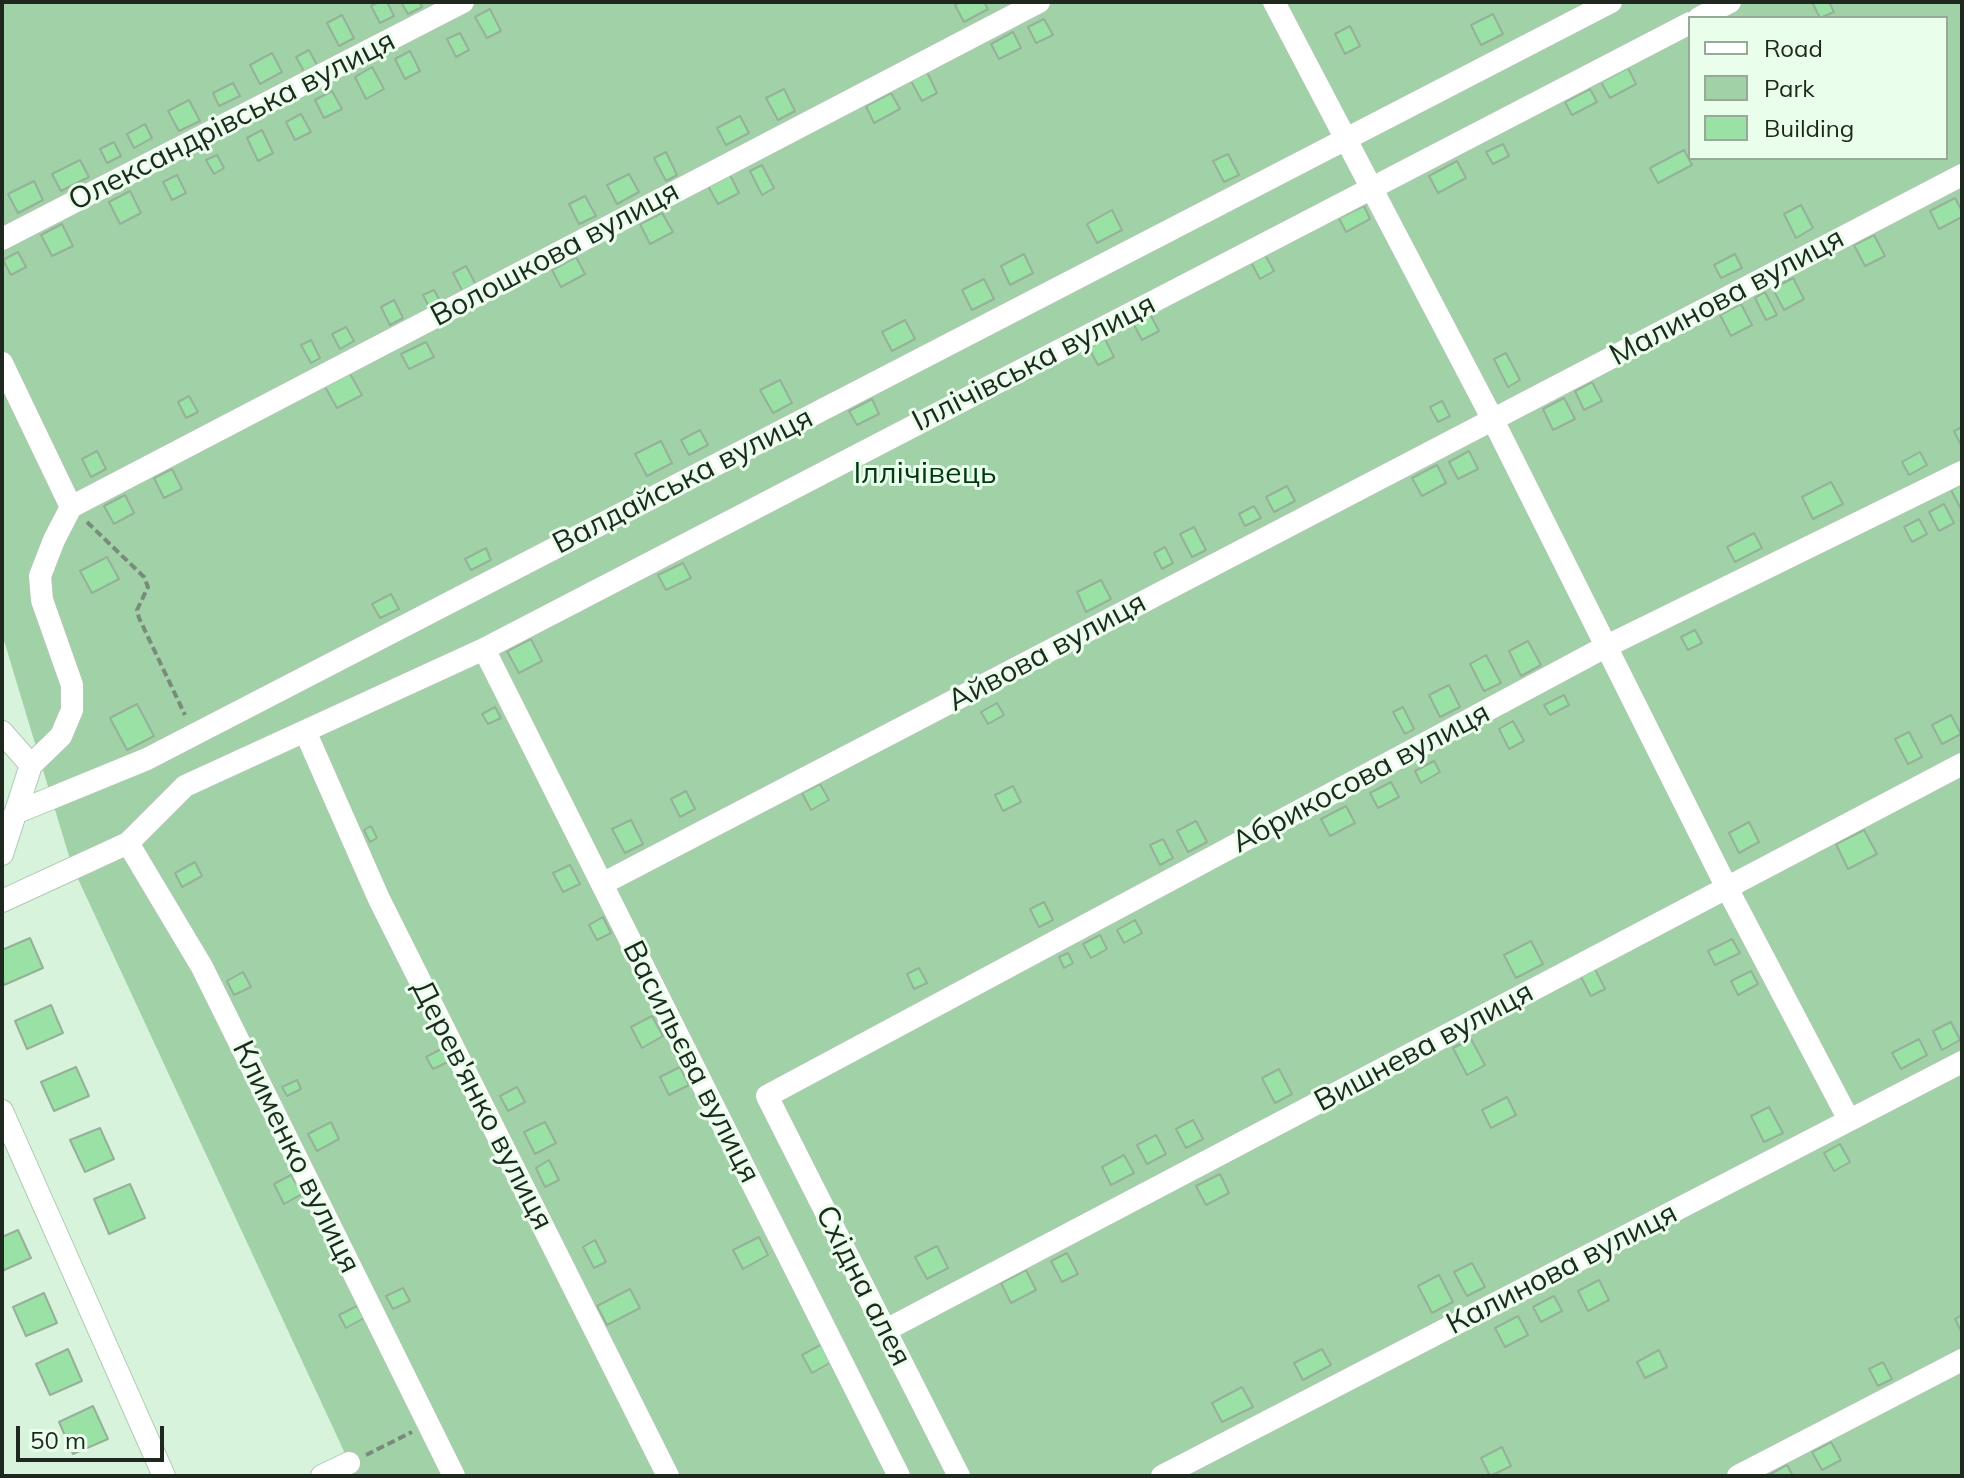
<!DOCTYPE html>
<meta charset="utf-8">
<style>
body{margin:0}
#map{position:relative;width:1964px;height:1478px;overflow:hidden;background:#d8f3db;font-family:Mulish,sans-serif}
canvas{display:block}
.frame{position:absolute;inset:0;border:4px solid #1e281f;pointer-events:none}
.legend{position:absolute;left:1688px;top:16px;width:260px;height:144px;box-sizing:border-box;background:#e9feeb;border:2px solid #98a899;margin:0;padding:10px 14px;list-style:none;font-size:24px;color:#1e281f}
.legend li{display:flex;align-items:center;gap:16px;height:40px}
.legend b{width:40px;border:2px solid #98a899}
.scale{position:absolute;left:16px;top:1426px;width:148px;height:36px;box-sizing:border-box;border:4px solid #1e281f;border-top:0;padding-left:10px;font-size:24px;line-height:28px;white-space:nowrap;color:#1e281f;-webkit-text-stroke:6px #e9feeb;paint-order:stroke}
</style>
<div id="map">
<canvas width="1964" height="1478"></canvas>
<div class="frame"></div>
<ul class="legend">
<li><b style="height:10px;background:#fff"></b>Road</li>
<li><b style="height:22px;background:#a1d1a7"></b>Park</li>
<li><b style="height:22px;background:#99e1a4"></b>Building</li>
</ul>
<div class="scale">50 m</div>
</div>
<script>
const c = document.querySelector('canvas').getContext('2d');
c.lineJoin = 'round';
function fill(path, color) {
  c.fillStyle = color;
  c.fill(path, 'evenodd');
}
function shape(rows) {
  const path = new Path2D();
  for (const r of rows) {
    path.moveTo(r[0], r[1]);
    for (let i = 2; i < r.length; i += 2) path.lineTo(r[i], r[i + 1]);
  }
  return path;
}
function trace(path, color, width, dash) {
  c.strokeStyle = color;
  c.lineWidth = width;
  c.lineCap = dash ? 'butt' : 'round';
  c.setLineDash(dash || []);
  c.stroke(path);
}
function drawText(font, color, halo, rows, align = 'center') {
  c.font = font + ' Mulish,sans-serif';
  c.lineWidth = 6;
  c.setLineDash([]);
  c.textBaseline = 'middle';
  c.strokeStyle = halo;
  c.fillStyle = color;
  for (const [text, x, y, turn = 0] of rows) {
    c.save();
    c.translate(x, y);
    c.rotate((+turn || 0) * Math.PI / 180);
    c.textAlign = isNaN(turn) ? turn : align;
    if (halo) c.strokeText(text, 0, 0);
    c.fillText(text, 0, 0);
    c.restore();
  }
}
const green = shape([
 [2,2,1962,2,1962,1476,322,1476,349,1462,72,866,2,634],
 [1690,18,1946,18,1946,158,1690,158]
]);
const building = shape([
 [379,2,387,2,394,16,380,23,371,6,379,2],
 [401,2,419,2,422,7,408,14,401,2],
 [960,2,984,2,988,9,964,22,955,5,960,2],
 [1817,2,1829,2,1834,12,1820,18,1813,4,1817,2],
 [490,9,501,31,487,38,475,17,490,9],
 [1493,14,1503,34,1481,45,1471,25,1493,14],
 [342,15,354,38,339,46,327,23,342,15],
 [1044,19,1053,35,1036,43,1028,27,1044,19],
 [1350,26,1360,46,1345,54,1335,34,1350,26],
 [1013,32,1021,48,999,59,991,44,1013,32],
 [460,33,469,50,456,57,447,39,460,33],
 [309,50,318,67,305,73,296,57,309,50],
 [410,51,420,71,405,79,395,59,410,51],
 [272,53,282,72,260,84,250,65,272,53],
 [372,67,384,89,366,99,355,77,372,67],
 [1628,68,1636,84,1610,98,1601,82,1628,68],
 [927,72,937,93,922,101,911,81,927,72],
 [233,83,240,96,219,106,213,93,233,83],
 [784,89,795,111,778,120,766,98,784,89],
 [1590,89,1597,102,1572,115,1565,102,1590,89],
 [332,91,342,109,324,118,315,100,332,91],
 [891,93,900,109,874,123,866,106,891,93],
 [189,100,200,121,179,131,168,111,189,100],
 [301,114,311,132,295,140,286,122,301,114],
 [740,116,749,133,726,145,717,128,740,116],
 [145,124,152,138,134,148,127,134,145,124],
 [262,130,273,153,258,161,247,138,262,130],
 [114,142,121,156,107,163,100,149,114,142],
 [1503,144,1509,156,1493,164,1486,152,1503,144],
 [1684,150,1692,165,1658,183,1650,168,1684,150],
 [666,152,677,175,666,181,654,158,666,152],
 [1228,154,1239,175,1224,182,1213,161,1228,154],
 [217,155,224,168,214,174,206,160,217,155],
 [80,160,89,177,61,191,52,174,80,160],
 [1457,161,1466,178,1438,193,1429,176,1457,161],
 [762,165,774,188,762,195,750,171,762,165],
 [729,173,739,193,718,204,707,184,729,173],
 [629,174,639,192,617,204,607,185,629,174],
 [177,175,186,193,172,200,163,182,177,175],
 [34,181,43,200,18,213,8,194,34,181],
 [130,191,141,213,120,224,109,202,130,191],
 [585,196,596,216,579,224,569,204,585,196],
 [1955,198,1962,211,1962,217,1939,229,1930,211,1955,198],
 [1801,205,1813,228,1796,238,1784,214,1801,205],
 [1364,206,1370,219,1346,232,1339,218,1364,206],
 [1112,210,1122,230,1097,243,1087,224,1112,210],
 [662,213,673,232,650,244,640,224,662,213],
 [62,224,73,246,52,256,41,235,62,224],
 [1874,235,1885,256,1865,266,1854,245,1874,235],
 [18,252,26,267,11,275,3,260,18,252],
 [1024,254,1033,273,1010,285,1001,266,1024,254],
 [1735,254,1742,268,1721,278,1714,265,1735,254],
 [1265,255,1274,271,1260,279,1251,262,1265,255],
 [576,257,585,274,561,287,552,270,576,257],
 [466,266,476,285,463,292,453,273,466,266],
 [1793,278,1804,299,1784,310,1773,289,1793,278],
 [984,279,994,299,972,310,962,290,984,279],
 [434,290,440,301,429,307,423,295,434,290],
 [1765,292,1777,315,1766,320,1755,298,1765,292],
 [394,300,403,318,390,325,381,307,394,300],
 [1741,304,1752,325,1731,336,1720,315,1741,304],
 [1150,314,1159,331,1142,340,1133,323,1150,314],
 [905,320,915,339,892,351,882,332,905,320],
 [346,327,354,341,340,349,332,334,346,327],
 [1105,339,1114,357,1098,365,1089,348,1105,339],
 [311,340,320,358,311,363,301,345,311,340],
 [426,342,434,357,409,369,401,354,426,342],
 [1506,353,1520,380,1508,387,1494,359,1506,353],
 [349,372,362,395,337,408,324,385,349,372],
 [780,380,792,403,773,413,760,390,780,380],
 [1592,382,1602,401,1584,410,1575,391,1592,382],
 [189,396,198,412,186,418,178,402,189,396],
 [1564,398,1575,419,1553,430,1543,409,1564,398],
 [872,399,879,414,857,425,849,411,872,399],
 [1442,401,1450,416,1438,422,1430,407,1442,401],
 [1962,427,1962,447,1954,431,1962,427],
 [700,430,708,445,689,455,681,440,700,430],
 [661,441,672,463,647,476,635,454,661,441],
 [97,451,106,469,91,477,82,459,97,451],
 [1469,451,1478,469,1458,479,1449,462,1469,451],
 [1920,452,1927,465,1909,475,1902,462,1920,452],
 [1437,465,1446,483,1422,496,1412,478,1437,465],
 [172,469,182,489,164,498,154,478,172,469],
 [1831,482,1843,504,1813,519,1802,497,1831,482],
 [1962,484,1962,509,1961,509,1951,490,1962,484],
 [1287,486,1295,501,1274,512,1266,497,1287,486],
 [125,495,134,513,114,524,104,506,125,495],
 [1944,504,1954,523,1939,531,1929,512,1944,504],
 [1254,506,1261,518,1245,526,1239,514,1254,506],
 [1919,519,1927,534,1912,542,1904,527,1919,519],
 [1194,527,1206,550,1192,557,1180,534,1194,527],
 [1754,533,1762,548,1735,562,1727,547,1754,533],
 [1165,547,1173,563,1162,569,1154,553,1165,547],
 [486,548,491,560,471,570,465,559,486,548],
 [107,557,119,579,92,593,80,571,107,557],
 [683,563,691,578,666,590,658,575,683,563],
 [1101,580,1111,599,1086,612,1077,592,1101,580],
 [391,594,399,609,380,618,372,604,391,594],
 [1695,630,1702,643,1688,650,1681,637,1695,630],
 [531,639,542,661,519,673,507,651,531,639],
 [1528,641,1541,665,1521,676,1509,651,1528,641],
 [1486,655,1501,683,1484,691,1470,664,1486,655],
 [1449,685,1460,707,1440,717,1429,695,1449,685],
 [1564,695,1569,705,1550,715,1544,705,1564,695],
 [997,703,1004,715,988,724,981,712,997,703],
 [137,704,154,736,127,750,110,718,137,704],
 [495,707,501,718,488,724,482,714,495,707],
 [1403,707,1414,729,1405,734,1393,712,1403,707],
 [1951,715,1961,734,1942,744,1932,725,1951,715],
 [1513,721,1524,741,1509,749,1499,729,1513,721],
 [1909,732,1922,757,1908,764,1895,739,1909,732],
 [1434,761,1440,772,1421,783,1415,771,1434,761],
 [1391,782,1399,797,1378,808,1370,793,1391,782],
 [820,784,829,800,811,810,802,793,820,784],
 [1013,786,1021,802,1003,811,995,795,1013,786],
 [686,791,695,809,680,817,671,799,686,791],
 [1346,806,1355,823,1330,836,1321,819,1346,806],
 [631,820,643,844,625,853,612,829,631,820],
 [1196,821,1207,842,1188,852,1177,831,1196,821],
 [1749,822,1759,842,1739,853,1729,833,1749,822],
 [371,826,377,838,370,842,364,830,371,826],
 [1864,830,1877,854,1848,869,1836,844,1864,830],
 [1163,839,1173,858,1160,865,1150,845,1163,839],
 [195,862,202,876,182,887,175,873,195,862],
 [570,865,580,884,563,892,553,873,570,865],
 [1044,902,1053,920,1039,927,1030,909,1044,902],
 [603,917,611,933,597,940,589,925,603,917],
 [1135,920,1142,933,1124,943,1117,930,1135,920],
 [1100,935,1107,949,1091,958,1083,944,1100,935],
 [30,938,43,968,4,985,2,979,2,950,30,938],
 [1732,939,1740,953,1715,965,1708,951,1732,939],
 [1531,941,1543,964,1516,978,1504,955,1531,941],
 [1068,953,1073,963,1064,968,1059,957,1068,953],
 [1594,967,1605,989,1591,996,1580,975,1594,967],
 [919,968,927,983,914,989,907,974,919,968],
 [1751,971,1758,984,1738,995,1731,981,1751,971],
 [243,972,251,987,234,995,227,981,243,972],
 [51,1005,63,1033,27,1049,15,1021,51,1005],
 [652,1016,663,1036,642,1048,631,1027,652,1016],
 [1951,1022,1960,1040,1942,1050,1933,1031,1951,1022],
 [1471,1039,1485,1065,1467,1075,1453,1048,1471,1039],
 [1919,1039,1927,1055,1901,1069,1892,1053,1919,1039],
 [443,1048,450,1061,433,1069,426,1057,443,1048],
 [76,1067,89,1096,54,1111,41,1082,76,1067],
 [680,1067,689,1085,669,1095,660,1077,680,1067],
 [1279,1069,1292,1094,1275,1103,1262,1078,1279,1069],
 [297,1080,301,1089,287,1096,282,1087,297,1080],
 [517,1087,525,1102,508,1111,500,1096,517,1087],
 [1507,1097,1516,1115,1491,1128,1482,1110,1507,1097],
 [1769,1107,1783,1133,1764,1142,1751,1116,1769,1107],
 [1193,1120,1203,1139,1186,1148,1176,1129,1193,1120],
 [331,1122,339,1139,317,1151,308,1134,331,1122],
 [545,1122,556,1143,535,1154,524,1132,545,1122],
 [100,1128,114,1159,85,1172,70,1140,100,1128],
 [1156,1135,1166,1154,1147,1164,1137,1145,1156,1135],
 [1840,1144,1850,1162,1834,1171,1824,1153,1840,1144],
 [1124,1155,1134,1173,1111,1185,1102,1167,1124,1155],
 [549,1160,559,1180,545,1187,536,1168,549,1160],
 [1220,1174,1229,1193,1206,1205,1196,1186,1220,1174],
 [291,1175,302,1194,284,1204,274,1184,291,1175],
 [130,1184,145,1218,109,1234,94,1199,130,1184],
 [18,1230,31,1258,2,1271,2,1237,18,1230],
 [759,1237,768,1255,743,1269,733,1250,759,1237],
 [595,1240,606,1262,594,1268,583,1247,595,1240],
 [937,1246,948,1268,927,1279,915,1257,937,1246],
 [1067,1253,1078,1274,1062,1282,1051,1261,1067,1253],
 [1472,1263,1485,1287,1467,1296,1454,1272,1472,1263],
 [1026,1270,1036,1290,1011,1303,1001,1283,1026,1270],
 [1439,1275,1453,1302,1432,1313,1418,1286,1439,1275],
 [1599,1280,1609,1300,1588,1311,1578,1291,1599,1280],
 [403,1288,410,1301,393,1309,386,1296,403,1288],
 [630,1289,640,1308,607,1325,597,1306,630,1289],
 [44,1293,57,1323,26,1336,13,1307,44,1293],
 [1554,1296,1562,1311,1541,1322,1533,1307,1554,1296],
 [357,1306,364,1318,346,1328,339,1315,357,1306],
 [1962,1315,1962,1333,1955,1319,1962,1315],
 [1518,1316,1528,1335,1505,1347,1495,1328,1518,1316],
 [824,1343,833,1361,812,1373,802,1355,824,1343],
 [68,1349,82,1381,50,1395,36,1364,68,1349],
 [1322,1349,1331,1365,1303,1380,1294,1363,1322,1349],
 [1659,1350,1667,1367,1645,1378,1637,1362,1659,1350],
 [1883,1362,1892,1379,1878,1386,1869,1369,1883,1362],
 [1242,1387,1253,1407,1222,1422,1212,1403,1242,1387],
 [93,1406,108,1439,73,1454,59,1422,93,1406],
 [1831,1442,1841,1460,1822,1470,1812,1452,1831,1442],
 [1502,1447,1511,1466,1490,1476,1481,1458,1502,1447],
 [1787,1465,1793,1476,1770,1476,1769,1475,1787,1465]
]);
const path = shape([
 [87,522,144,577,148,587,137,610,139,618,185,715],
 [366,1455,412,1432]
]);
const minor = shape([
 [1274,2,1493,420,1727,888,1849,1120],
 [1699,18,1730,2],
 [2,239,463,2],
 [2,363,71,507],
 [71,507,1039,2],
 [484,649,899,1476],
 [305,731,379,899,668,1476],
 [2,732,31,765],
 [15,813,147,759,1611,2],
 [128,843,202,967,454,1476],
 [2,854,31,765,61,736,72,710,72,685,42,600,40,576,54,540,71,507],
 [602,884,1962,175],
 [2,901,128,843,185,786,484,649,1690,23],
 [2,1111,164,1476],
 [886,1330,1962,764],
 [322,1476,349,1463],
 [959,1476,767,1096,1605,647,1962,472],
 [1162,1476,1962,1062],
 [1738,1476,1962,1360]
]);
const streetNames = [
 ["Олександрівська вулиця",232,121,-27],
 ["Волошкова вулиця",555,254,-28],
 ["Малинова вулиця",1727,297,-28],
 ["Іллічівська вулиця",1034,363,-27],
 ["Валдайська вулиця",683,481,-27],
 ["Айвова вулиця",1047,652,-28],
 ["Абрикосова вулиця",1361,778,-28],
 ["Вишнева вулиця",1424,1047,-28],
 ["Васильєва вулиця",691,1062,63],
 ["Дерев'янко вулиця",482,1105,63],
 ["Клименко вулиця",296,1157,64],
 ["Калинова вулиця",1562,1269,-27],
 ["Східна алея",863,1286,63]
];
const parkNames = [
 ["Іллічівець",925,474]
];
fill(green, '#a1d1a7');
fill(building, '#99e1a4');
trace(building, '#97b099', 2);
trace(minor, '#afc9b2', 24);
trace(path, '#798b7b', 4, [8, 4]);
trace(minor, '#fff', 22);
drawText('30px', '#1e281f', '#e9feeb', streetNames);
drawText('30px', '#003812', '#e9feeb', parkNames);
</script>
